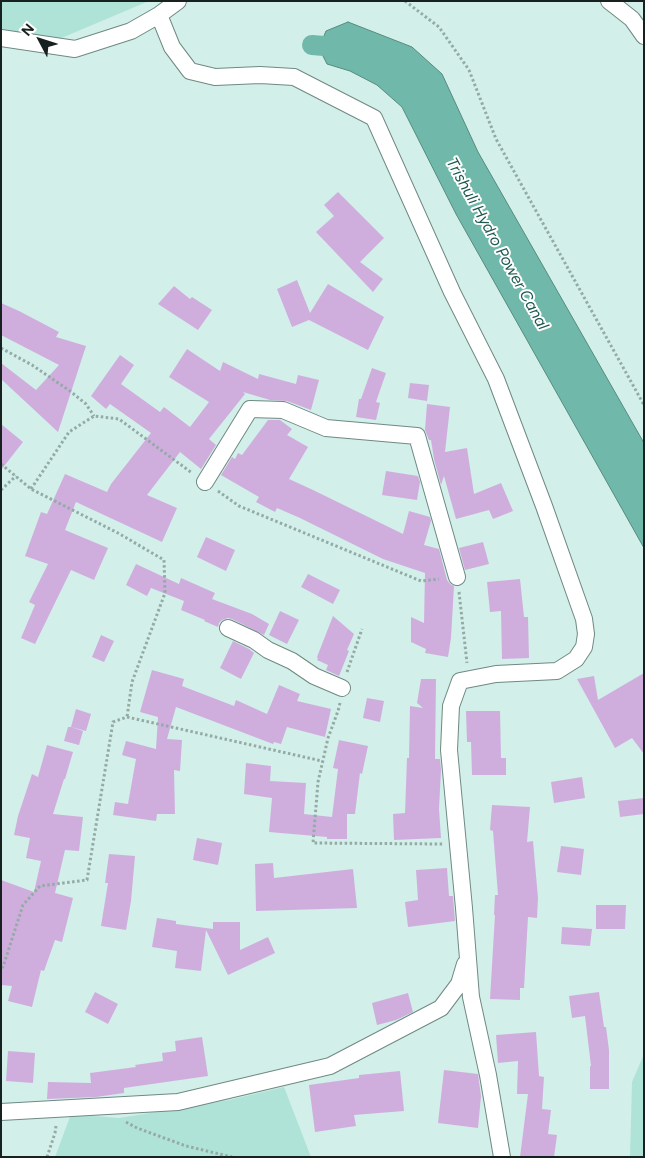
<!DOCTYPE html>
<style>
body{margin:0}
#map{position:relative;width:645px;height:1158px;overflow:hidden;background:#d3efe9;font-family:Figtree,sans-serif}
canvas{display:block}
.frame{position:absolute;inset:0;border:2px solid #17211f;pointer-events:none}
.north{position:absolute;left:15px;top:15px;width:50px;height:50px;-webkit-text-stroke:4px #fff;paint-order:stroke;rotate:310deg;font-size:14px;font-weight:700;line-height:20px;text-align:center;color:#17211f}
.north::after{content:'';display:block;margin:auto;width:18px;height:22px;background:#17211f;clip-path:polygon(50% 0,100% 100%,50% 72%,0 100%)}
</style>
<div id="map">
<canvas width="645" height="1158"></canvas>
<div class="frame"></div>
<div class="north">N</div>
</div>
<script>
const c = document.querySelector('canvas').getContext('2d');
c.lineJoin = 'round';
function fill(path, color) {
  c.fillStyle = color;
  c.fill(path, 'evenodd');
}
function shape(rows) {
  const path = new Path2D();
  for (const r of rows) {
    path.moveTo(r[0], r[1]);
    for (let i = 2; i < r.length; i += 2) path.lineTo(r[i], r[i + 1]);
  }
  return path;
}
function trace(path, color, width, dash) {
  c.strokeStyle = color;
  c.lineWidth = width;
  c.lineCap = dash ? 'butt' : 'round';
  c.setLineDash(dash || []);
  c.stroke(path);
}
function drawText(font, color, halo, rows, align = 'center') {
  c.font = font + ' Figtree,sans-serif';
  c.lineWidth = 4;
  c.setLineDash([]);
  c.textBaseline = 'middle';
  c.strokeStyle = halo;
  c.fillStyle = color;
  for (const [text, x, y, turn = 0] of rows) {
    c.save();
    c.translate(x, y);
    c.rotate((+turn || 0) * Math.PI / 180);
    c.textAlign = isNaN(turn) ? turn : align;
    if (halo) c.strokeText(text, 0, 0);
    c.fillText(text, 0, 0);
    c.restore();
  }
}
const green = shape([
 [1,1,149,1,45,45,1,30],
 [644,1054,644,1157,630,1157,632,1082],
 [284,1087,311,1157,55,1157,71,1114,119,1118,229,1100]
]);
const water = shape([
 [348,22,412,47,442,74,478,152,644,443,644,548,456,214,402,107,377,85,350,71,327,64,319,48,326,31,348,22]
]);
const canal = shape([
 [312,45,348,48]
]);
const building = shape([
 [338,192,384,238,360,262,383,279,373,292,316,232,334,216,324,205],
 [297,280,310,313,328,284,384,317,368,350,309,320,292,327,277,289],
 [174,286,190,299,192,297,212,310,198,330,158,304],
 [1,303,19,311,59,332,56,337,86,346,58,432,1,379,1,363,36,390,59,365,1,335],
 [187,349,220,371,223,362,258,379,259,374,296,384,298,375,319,380,311,410,287,401,270,400,243,392,245,394,209,439,216,445,201,469,180,452,147,495,177,508,162,542,76,502,65,530,108,548,94,580,71,570,35,644,21,638,35,605,29,602,48,564,25,556,41,512,47,514,65,474,107,492,111,484,151,433,110,404,106,409,91,396,120,355,134,365,121,384,160,412,164,407,190,427,209,402,169,377],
 [372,368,386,373,376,402,380,403,376,420,356,417,359,399,361,399],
 [410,383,429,385,427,401,408,398],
 [427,404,450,407,445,452,467,448,474,494,501,483,513,511,493,519,489,510,456,519,444,476,441,485,434,459,431,440,429,440,425,430],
 [268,420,280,420,292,429,287,435,308,447,289,479,313,490,403,534,409,511,430,517,431,521,424,545,439,549,447,580,450,584,454,586,451,638,448,657,425,653,426,649,411,642,411,617,424,623,425,573,383,559,300,518,277,508,275,512,256,502,259,497,221,475,232,457,235,459,238,453,242,455],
 [1,424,23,442,1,470],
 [386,471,418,476,420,482,417,500,382,495],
 [206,537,235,550,226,571,197,557],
 [483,542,489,564,465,570,459,548],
 [136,564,179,584,181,578,215,593,212,599,252,614,269,624,264,635,232,619,228,618,222,620,219,623,218,627,204,621,205,620,181,610,184,601,151,588,147,596,126,585],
 [308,574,340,590,333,604,301,587],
 [520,579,524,617,528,617,529,658,502,659,501,611,490,612,487,582],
 [280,611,299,620,287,644,269,635],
 [333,616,354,634,347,650,349,651,339,676,326,670,328,665,317,660,318,658,317,657],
 [101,635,114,641,104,662,92,657],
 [233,641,249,649,254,653,241,679,220,668],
 [152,670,184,679,182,686,234,706,236,700,267,714,279,685,300,694,297,701,331,709,325,737,287,727,281,744,274,742,273,744,176,707,167,739,182,740,180,771,174,770,175,814,157,814,156,821,113,815,115,802,128,804,136,759,122,755,126,741,156,749,158,717,140,712],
 [644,673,644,754,632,738,615,748,577,679,594,676,598,700],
 [421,679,436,679,435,759,440,759,441,770,439,809,441,838,394,840,393,814,405,813,407,758,409,758,410,706,423,708,417,703],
 [367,698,384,701,380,722,363,718],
 [76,709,91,714,86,731,71,727,83,731,79,745,64,741,68,727,71,727],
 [466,711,500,711,501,758,506,758,506,775,472,775,471,742,467,742],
 [339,740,368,746,362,774,360,773,355,814,347,814,347,839,327,839,327,837,269,832,272,798,244,794,246,763,271,766,270,781,306,783,304,814,332,817,338,769,333,768],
 [47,745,73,752,65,779,64,779,53,814,83,817,79,851,65,850,55,893,73,898,62,942,55,940,44,971,41,970,32,1007,8,1001,12,986,1,985,1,880,34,892,41,861,26,858,30,838,14,835,18,816,32,774,38,777],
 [582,777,585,798,554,803,551,782],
 [644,798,644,814,620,817,618,801],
 [492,805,530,807,527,842,533,841,538,898,537,918,528,917,524,988,520,988,520,1000,490,999,495,915,494,915,495,895,498,895,493,831,490,830],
 [197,838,222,843,218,865,193,860],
 [561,846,584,849,581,875,557,872],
 [109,854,135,856,131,901,126,930,101,926,108,883,105,883],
 [273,863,274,878,353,869,357,908,256,911,255,864],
 [447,868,449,896,453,896,455,921,408,927,405,902,418,900,416,870],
 [596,905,626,905,625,929,596,929],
 [157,918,176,921,176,924,213,929,213,922,240,922,240,950,268,937,275,953,228,975,206,930,201,971,175,968,177,951,152,947],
 [562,927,592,929,590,946,561,944],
 [95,992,118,1004,108,1024,85,1012],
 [599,992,604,1027,606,1027,609,1050,609,1089,590,1089,590,1066,591,1066,585,1016,572,1018,569,996],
 [408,993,413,1012,396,1020,377,1025,372,1003],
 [536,1032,539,1076,544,1077,542,1109,551,1110,548,1134,557,1135,554,1157,520,1157,528,1094,517,1094,518,1061,498,1063,496,1035],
 [202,1037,208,1076,124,1088,124,1093,96,1097,47,1099,48,1082,91,1083,90,1073,136,1067,135,1065,163,1061,162,1053,176,1051,175,1041],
 [8,1051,35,1053,33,1083,6,1081],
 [444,1070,478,1074,481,1096,478,1128,438,1123],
 [400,1071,404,1111,354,1115,356,1126,315,1132,309,1085,359,1078,359,1075]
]);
const path = shape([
 [405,1,439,27,469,70,496,139,644,405],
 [1,348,32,365,70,391,86,404,94,416],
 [1,464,31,489,118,533,164,560,165,593,132,682,127,717],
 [31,489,69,432,94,416,119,419,192,473],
 [1,490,16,476],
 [218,491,239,506,421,581,439,579],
 [459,592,467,663],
 [347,672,362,629],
 [340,703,338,711,328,738,318,782,313,843,443,844],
 [1,967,3,967,23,905,40,886,87,880,113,722,127,717,322,761],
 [126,1122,137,1128,186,1146,232,1157],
 [47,1157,55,1133,56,1126]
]);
const street = shape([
 [609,1,632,19,644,36],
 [159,15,172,47,190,71,215,77,260,75,294,77,374,118,452,292,496,379,544,506,584,619,586,634,584,647,576,659,557,671,496,674,460,681,451,706,449,750,464,908,471,997,488,1075,502,1157],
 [1,38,75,49,131,31,159,15,178,1],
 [205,482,250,409,283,410,326,428,417,436,457,577],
 [228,628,254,640,268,650,292,661,314,676,342,688],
 [1,1112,178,1102,330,1066,441,1008,459,984,465,964]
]);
const waterNames = [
 ["Trishuli Hydro Power Canal",497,244,61]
];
fill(green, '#b0e3d8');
fill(water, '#70b8aa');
trace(water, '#558b80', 1);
trace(canal, '#70b8aa', 20);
fill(building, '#cfaede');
trace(street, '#6f8983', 18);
trace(path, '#94aaa5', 3, [2.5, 2.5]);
trace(street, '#fff', 16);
drawText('italic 16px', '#1d594f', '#fff', waterNames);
</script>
